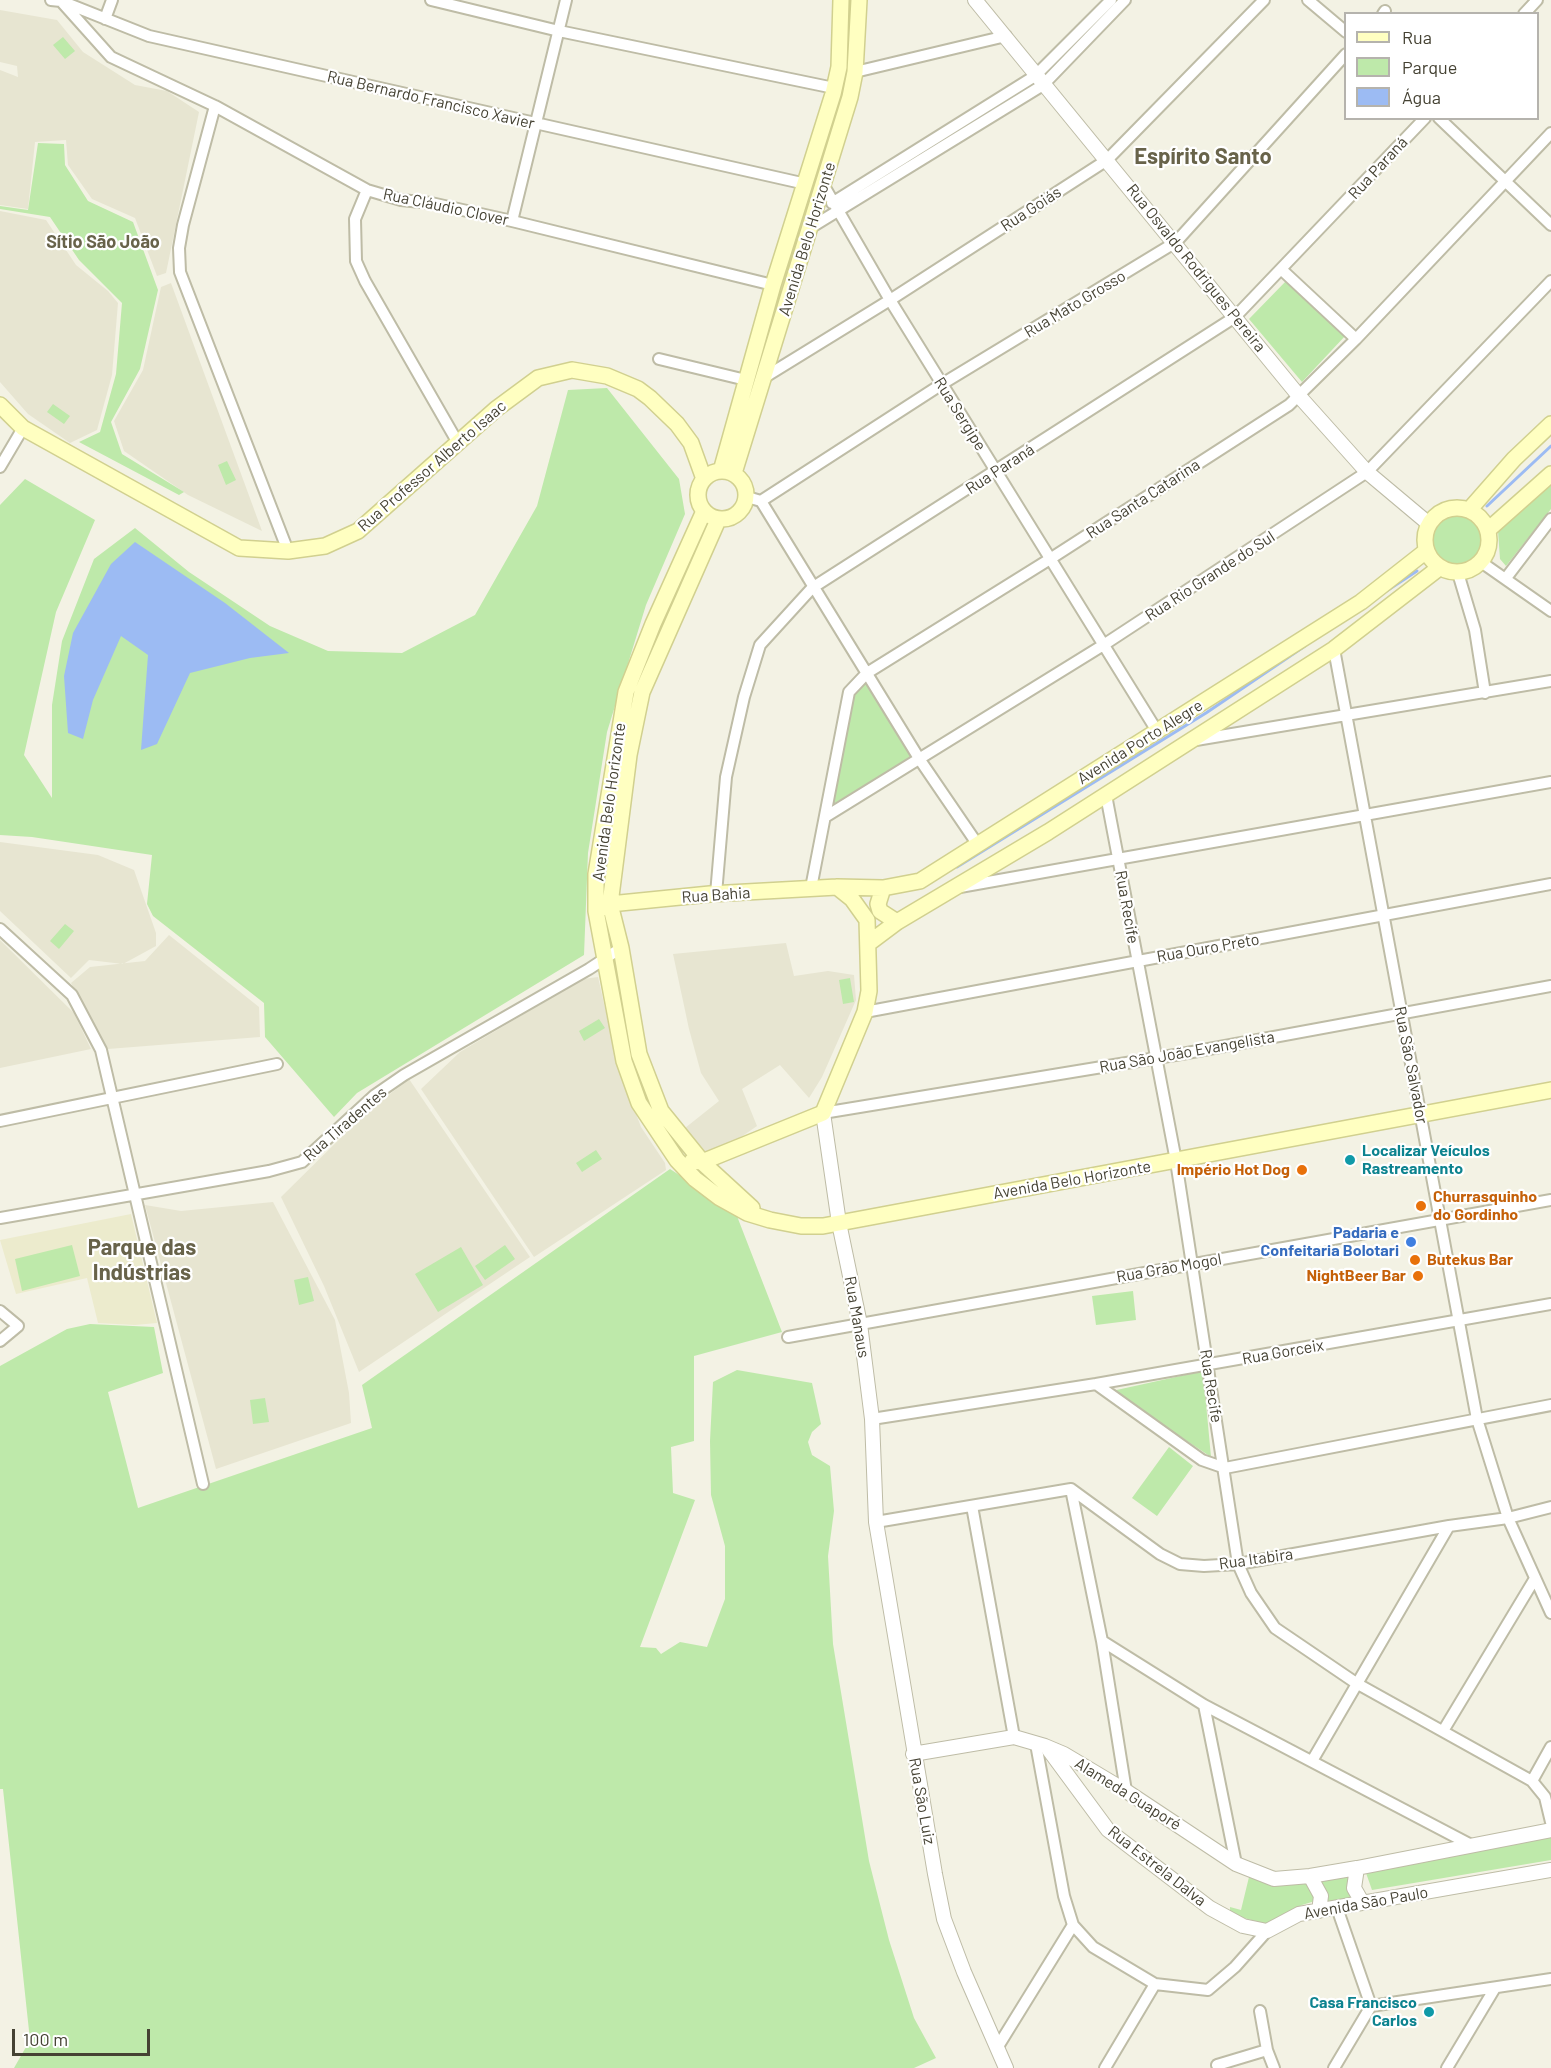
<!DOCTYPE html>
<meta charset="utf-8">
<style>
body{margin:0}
#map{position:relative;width:1551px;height:2068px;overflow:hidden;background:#f3f2e4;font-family:Barlow,sans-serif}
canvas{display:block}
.legend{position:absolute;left:1344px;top:12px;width:195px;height:108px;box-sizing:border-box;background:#fff;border:2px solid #b5b3ad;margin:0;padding:8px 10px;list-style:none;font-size:18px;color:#454233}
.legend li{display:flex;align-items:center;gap:12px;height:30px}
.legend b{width:30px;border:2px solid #b5b3ad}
.scale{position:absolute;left:12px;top:2029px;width:138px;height:27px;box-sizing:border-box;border:3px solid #454233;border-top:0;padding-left:8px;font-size:18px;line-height:21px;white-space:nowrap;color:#454233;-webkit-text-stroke:4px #fff;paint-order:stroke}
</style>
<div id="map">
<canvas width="1551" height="2068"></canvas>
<ul class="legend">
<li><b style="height:8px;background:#ffffc1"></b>Rua</li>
<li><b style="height:16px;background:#bee9aa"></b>Parque</li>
<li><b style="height:16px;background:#9cbbf3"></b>Água</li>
</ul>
<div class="scale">100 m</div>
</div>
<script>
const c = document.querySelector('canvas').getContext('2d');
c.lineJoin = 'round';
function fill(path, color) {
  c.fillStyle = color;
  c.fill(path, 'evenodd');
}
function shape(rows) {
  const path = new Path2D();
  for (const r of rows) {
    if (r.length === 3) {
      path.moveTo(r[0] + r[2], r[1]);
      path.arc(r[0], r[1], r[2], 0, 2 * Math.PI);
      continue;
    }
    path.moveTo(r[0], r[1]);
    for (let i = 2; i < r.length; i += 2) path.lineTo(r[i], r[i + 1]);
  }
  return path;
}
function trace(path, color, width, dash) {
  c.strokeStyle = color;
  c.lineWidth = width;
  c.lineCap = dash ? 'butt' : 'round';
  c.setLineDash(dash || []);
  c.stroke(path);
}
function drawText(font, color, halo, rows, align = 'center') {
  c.font = font + ' Barlow,sans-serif';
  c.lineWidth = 4.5;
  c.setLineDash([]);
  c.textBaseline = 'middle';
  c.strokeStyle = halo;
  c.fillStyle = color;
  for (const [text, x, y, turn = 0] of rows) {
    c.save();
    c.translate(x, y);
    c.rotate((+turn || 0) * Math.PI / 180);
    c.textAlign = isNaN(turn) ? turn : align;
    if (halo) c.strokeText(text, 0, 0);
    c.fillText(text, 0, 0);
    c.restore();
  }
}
const residential = shape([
 [0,10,57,20,83,52,135,85,167,91,199,112,166,273,157,276,135,218,92,199,68,165,66,140,35,142,28,209,0,205,0,70,18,77,17,66,0,62],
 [0,211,46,220,76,265,108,291,118,303,112,375,97,430,70,443,28,414,0,382],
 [171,283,262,531,188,495,124,451,114,421,143,370,161,287],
 [0,842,98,855,134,870,156,933,156,946,123,964,89,960,71,978,0,911],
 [169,935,259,1007,260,1037,108,1049,71,983,90,967,145,961],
 [0,940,74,1013,91,1049,0,1068],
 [786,943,794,976,828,971,854,975,856,1000,822,1077,809,1098,780,1065,742,1089,757,1126,728,1146,706,1152,685,1128,719,1101,701,1073,689,1029,673,954],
 [598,977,618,1066,641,1127,665,1163,666,1170,534,1257,421,1089,460,1052,583,979],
 [409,1079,530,1257,359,1372,324,1286,281,1197,367,1112],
 [273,1202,335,1320,349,1393,351,1423,216,1469,145,1205,181,1211]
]);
const education = shape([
 [131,1214,157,1323,135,1325,98,1323,87,1278,16,1294,0,1240]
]);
const green = shape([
 [63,37,75,51,65,59,53,45],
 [38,143,64,144,65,165,88,201,133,222,158,290,140,369,111,422,122,454,184,492,179,495,79,442,100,432,116,374,122,303,79,260,50,217,0,209,0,206,28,210],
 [1286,281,1346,335,1302,382,1249,319],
 [607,388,679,479,685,514,646,605,607,732,588,853,584,955,357,1093,334,1117,265,1037,264,1003,153,916,147,904,152,855,32,837,0,835,0,505,25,479,95,520,56,612,24,755,52,798,52,705,62,641,94,559,135,528,189,572,270,626,328,651,402,653,475,615,537,506,568,390],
 [53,404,70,416,64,424,47,412],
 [227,461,236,480,226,485,218,465],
 [1551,483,1551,509,1506,566,1500,559,1498,531],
 [1455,540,27],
 [867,681,915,757,833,804,855,692],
 [65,924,74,931,59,949,50,941],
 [850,978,854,1002,843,1004,839,980],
 [599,1019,605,1028,584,1041,579,1031],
 [596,1150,602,1159,582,1172,576,1163],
 [670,1169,735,1211,782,1332,694,1356,694,1441,671,1447,673,1493,695,1500,640,1647,656,1648,661,1654,680,1642,707,1647,725,1599,725,1546,711,1495,710,1441,713,1382,737,1370,812,1383,821,1424,812,1432,808,1442,812,1455,830,1466,834,1511,828,1556,833,1644,869,1861,889,1940,914,2018,936,2058,914,2068,14,2068,30,2040,3,1789,0,1789,0,1366,67,1329,90,1324,154,1327,163,1373,108,1392,138,1508,372,1428,362,1385],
 [72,1245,80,1276,22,1291,15,1259],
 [505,1245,515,1259,485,1280,475,1266],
 [461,1247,483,1285,438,1312,415,1274],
 [308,1277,314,1301,299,1305,294,1280],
 [1133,1291,1136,1320,1096,1325,1092,1296],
 [1203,1371,1211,1457,1112,1391],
 [265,1398,269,1422,253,1424,250,1400],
 [1169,1447,1193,1466,1157,1516,1132,1498],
 [1551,1837,1551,1860,1372,1890,1366,1873],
 [1351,1872,1347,1885,1356,1900,1326,1905,1318,1878],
 [1249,1877,1263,1881,1306,1879,1312,1886,1315,1901,1302,1905,1269,1925,1237,1916,1230,1911,1230,1907,1241,1910]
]);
const water = shape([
 [135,542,225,603,289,653,250,658,190,673,157,744,141,750,148,655,121,636,93,700,83,739,68,733,64,676,73,633,111,564]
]);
const stream = shape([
 [1487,506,1551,446],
 [1385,592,1417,571],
 [957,867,1206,713,1305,646]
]);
const minor = shape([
 [51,0,61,1,149,36,806,184],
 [60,0,111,57,215,106,367,190,401,200,431,203,512,221,773,285],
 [431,0,559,31,834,88],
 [1308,0,1346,32],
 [1383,14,1385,11],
 [1524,14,1537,0],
 [105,19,112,0],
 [855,72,1006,36],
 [215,106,183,225,179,248,180,272,288,551],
 [1439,118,1551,225],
 [824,186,890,300,1157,731],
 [367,190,355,219,356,261,365,281,458,443],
 [832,203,1035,76,1111,0],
 [512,221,566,0],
 [810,228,1043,85,1125,0],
 [1282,270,1356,339],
 [659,359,746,380],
 [765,377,890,300,1107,160,1264,0],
 [0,467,23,428],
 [747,497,761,501,920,760,978,845],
 [761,501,942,384,1176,242,1346,54],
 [1481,562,1551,611],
 [1458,573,1475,630,1485,693],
 [1506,578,1551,519],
 [1334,649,1477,1419,1508,1518,1551,1613],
 [1196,740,1551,681],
 [1106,795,1176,1161,1238,1564,1251,1593,1275,1628,1356,1683,1532,1781,1545,1797,1551,1822],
 [825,817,1105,644,1367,472,1551,281],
 [960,887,1551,782],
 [811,888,849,692,867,673,1050,559,1289,405,1356,339,1551,133],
 [716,894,726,777,744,697,760,645,812,588,1235,317,1425,118],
 [0,929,72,995,101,1050,203,1484],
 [865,1012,1551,884],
 [823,1113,1187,1053,1551,986],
 [0,1121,277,1064],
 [0,1218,269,1171,302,1162,375,1095,404,1075,589,969,621,948],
 [0,1311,18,1326,0,1341],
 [788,1337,1551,1200],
 [1096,1384,1202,1460,1225,1468],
 [872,1419,1096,1384,1551,1304],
 [1225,1468,1551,1405],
 [1071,1489,1102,1641,1126,1791],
 [972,1506,1014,1737],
 [876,1522,1071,1489,1160,1554,1180,1564,1204,1566,1238,1564,1449,1526,1508,1518,1551,1507],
 [1102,1641,1204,1705,1473,1846],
 [1204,1705,1236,1864],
 [1443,1731,1534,1580],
 [1036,1744,1064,1896,1073,1925,1093,1947,1155,1984,1208,1990,1235,1967,1267,1931],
 [1312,1761,1449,1526],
 [1532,1781,1551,1747],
 [1371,2006,1551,1979],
 [1260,2011,1267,2050,1274,2068],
 [997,2048,1073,1925],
 [1217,2065,1267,2050],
 [1105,2068,1155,1984],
 [1334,2068,1371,2006,1337,1908],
 [1447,2068,1495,1988]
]);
const tertiary = shape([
 [975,0,1299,396,1367,472,1429,524],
 [823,1113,839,1223,860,1324,872,1419,876,1522,935,1874,944,1919,964,1972,1006,2068],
 [1049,1750,1108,1830,1210,1908,1243,1926,1267,1931,1299,1914,1551,1870],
 [913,1754,1014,1737,1045,1746,1064,1754,1126,1791,1236,1864,1274,1879,1310,1876,1357,1868,1551,1830],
 [1357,1868,1354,1888,1362,1902],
 [1310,1876,1321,1896,1319,1911]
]);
const secondary = shape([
 [0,405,23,428,239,548,288,551,325,546,358,531,496,409,538,378,572,370,607,376,638,389,650,398,677,424,691,443,704,479],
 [722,495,24],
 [721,471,773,285,833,94,839,67,841,0],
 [734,473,850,97,855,72,859,0],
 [1457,540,32],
 [1470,509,1514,459,1551,424],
 [704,511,653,624,626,692,596,874,596,911,624,1061,639,1103,677,1160,695,1179,720,1198,747,1213,770,1220,801,1226,823,1226,1551,1090],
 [718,520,642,692,629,755,610,904,621,948,639,1054,661,1111,704,1164,752,1208],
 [1488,530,1551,474],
 [883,888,878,904,880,911,897,922],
 [596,911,610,904,710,894,837,887,883,888,920,881,1361,602,1426,551],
 [869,943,897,922,1048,832,1334,649,1439,568],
 [692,1161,702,1162,823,1113,865,1012,869,991,867,920,852,899,837,887]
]);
const markers = [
 [1350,1160,6,"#0f9aa8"],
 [1302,1170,6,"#e8710a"],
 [1421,1206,6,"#e8710a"],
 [1411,1242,6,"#3f7fe0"],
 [1415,1260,6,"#e8710a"],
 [1418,1276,6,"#e8710a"],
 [1429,2012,6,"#0f9aa8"]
];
const streetNames = [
 ["Rua Bernardo Francisco Xavier",431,100,13],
 ["Rua Paraná",1378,168,-47],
 ["Rua Cláudio Clover",446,207,12],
 ["Rua Goiás",1031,209,-33],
 ["Avenida Belo Horizonte",807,239,-73],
 ["Rua Osvaldo Rodrigues Pereira",1196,268,51],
 ["Rua Mato Grosso",1075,304,-31],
 ["Rua Sergipe",960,414,58],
 ["Rua Professor Alberto Isaac",432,466,-41],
 ["Rua Paraná",1000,469,-33],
 ["Rua Santa Catarina",1143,499,-33],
 ["Rua Rio Grande do Sul",1210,576,-33],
 ["Avenida Porto Alegre",1140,742,-32],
 ["Avenida Belo Horizonte",609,802,-82],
 ["Rua Bahia",716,895,-4],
 ["Rua Recife",1127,907,80],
 ["Rua Ouro Preto",1208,948,-10],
 ["Rua São João Evangelista",1187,1052,-10],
 ["Rua São Salvador",1411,1065,79],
 ["Rua Tiradentes",345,1124,-41],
 ["Avenida Belo Horizonte",1072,1180,-10],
 ["Rua Grão Mogol",1169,1268,-10],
 ["Rua Manaus",857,1317,80],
 ["Rua Gorceix",1283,1352,-10],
 ["Rua Recife",1211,1386,81],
 ["Rua Itabira",1256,1559,-8],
 ["Alameda Guaporé",1128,1794,32],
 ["Rua São Luiz",922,1801,80],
 ["Rua Estrela Dalva",1157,1866,38],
 ["Avenida São Paulo",1366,1903,-10]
];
const cultureNames = [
 ["Localizar Veículos",1362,1151],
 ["Rastreamento",1362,1169],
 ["Casa Francisco",1417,2003,"right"],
 ["Carlos",1417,2021,"right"]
];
const foodNames = [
 ["Império Hot Dog",1290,1170],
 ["Churrasquinho",1433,1197,"left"],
 ["do Gordinho",1433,1215,"left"],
 ["Butekus Bar",1427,1260,"left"],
 ["NightBeer Bar",1406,1276]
];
const shopNames = [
 ["Padaria e",1399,1233],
 ["Confeitaria Bolotari",1399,1251]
];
const neighbourhoodNames = [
 ["Sítio São João",103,242]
];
const districtNames = [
 ["Espírito Santo",1203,157],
 ["Parque das",142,1248],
 ["Indústrias",142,1273]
];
fill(residential, '#e7e5d1');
fill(education, '#ecebcd');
fill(green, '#bee9aa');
fill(water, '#9cbbf3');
trace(stream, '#9cbbf3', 3);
trace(minor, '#bebca6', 14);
trace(tertiary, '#bebca6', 16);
trace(secondary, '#d1d08f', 18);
trace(minor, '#fff', 10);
trace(tertiary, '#fff', 14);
trace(secondary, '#ffffc1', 15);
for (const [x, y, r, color] of markers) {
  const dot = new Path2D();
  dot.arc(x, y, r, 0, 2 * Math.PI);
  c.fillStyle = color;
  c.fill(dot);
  trace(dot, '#fff', 2);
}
drawText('16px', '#454233', '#fff', streetNames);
drawText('bold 16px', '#0d838f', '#fff', cultureNames, 'left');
drawText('bold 16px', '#c56008', '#fff', foodNames, 'right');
drawText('bold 16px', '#366cbe', '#fff', shopNames, 'right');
drawText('bold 18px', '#68634a', '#fff', neighbourhoodNames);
drawText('bold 22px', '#68634a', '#fff', districtNames);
</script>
